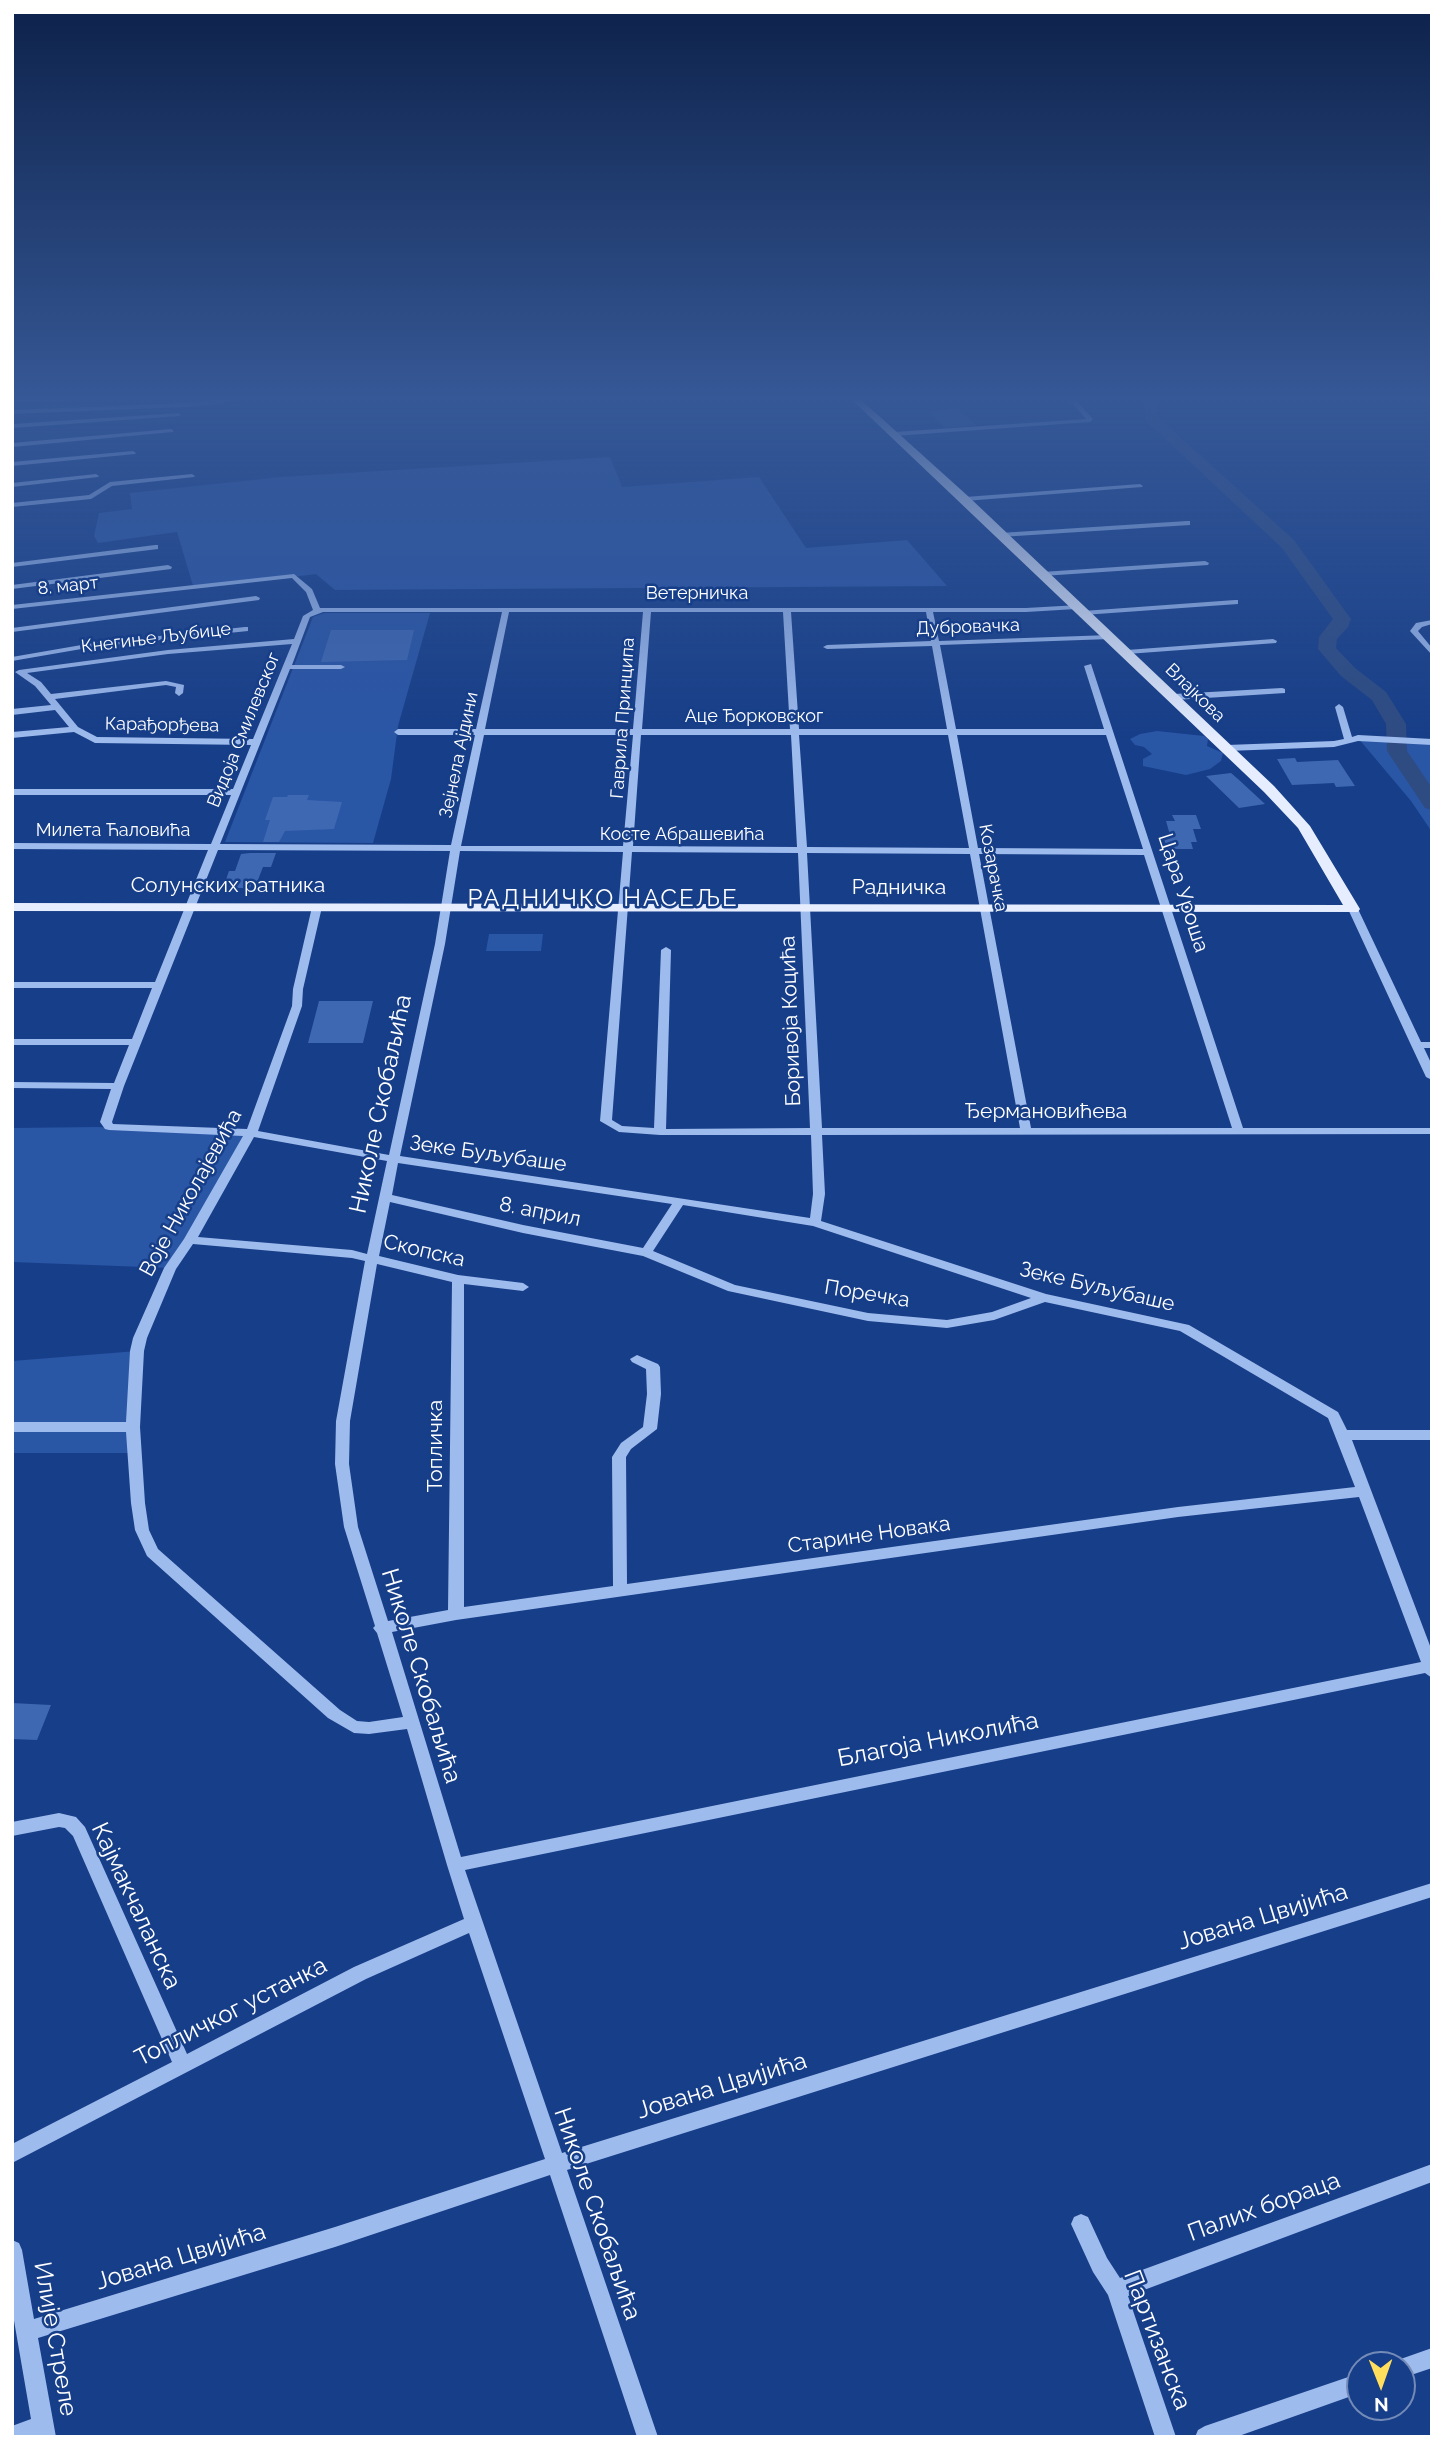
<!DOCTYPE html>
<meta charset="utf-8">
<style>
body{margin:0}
#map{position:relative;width:1444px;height:2449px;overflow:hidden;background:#173e88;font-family:Raleway,sans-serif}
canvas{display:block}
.frame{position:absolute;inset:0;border:14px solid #fff;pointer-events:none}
.north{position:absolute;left:1346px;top:2351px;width:70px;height:70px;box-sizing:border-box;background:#173e88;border:2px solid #748bb8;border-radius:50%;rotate:179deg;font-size:19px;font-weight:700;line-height:28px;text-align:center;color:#fff}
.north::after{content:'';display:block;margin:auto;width:24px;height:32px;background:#ffdf5b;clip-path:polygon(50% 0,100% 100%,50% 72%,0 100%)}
</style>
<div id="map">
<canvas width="1444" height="2449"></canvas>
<div class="frame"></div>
<div class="north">N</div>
</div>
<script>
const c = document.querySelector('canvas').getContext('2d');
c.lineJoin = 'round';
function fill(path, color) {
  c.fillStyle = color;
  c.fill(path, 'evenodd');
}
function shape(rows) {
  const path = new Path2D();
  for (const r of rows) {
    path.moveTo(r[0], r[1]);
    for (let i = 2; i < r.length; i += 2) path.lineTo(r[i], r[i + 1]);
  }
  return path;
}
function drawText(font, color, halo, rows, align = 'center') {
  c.font = font + ' Raleway,sans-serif';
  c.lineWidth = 5;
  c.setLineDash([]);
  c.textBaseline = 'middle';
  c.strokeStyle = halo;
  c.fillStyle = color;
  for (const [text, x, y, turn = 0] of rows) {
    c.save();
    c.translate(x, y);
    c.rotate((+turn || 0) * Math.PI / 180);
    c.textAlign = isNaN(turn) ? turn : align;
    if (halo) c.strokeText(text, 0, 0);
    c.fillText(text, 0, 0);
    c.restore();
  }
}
const green = shape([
 [958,408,976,425,945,428,928,411],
 [610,457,622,487,759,477,806,548,907,540,947,586,335,590,316,574,194,589,177,532,98,543,94,536,99,513,132,509,130,493,281,477],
 [324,613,430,613,398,726,391,779,373,843,225,842,313,617],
 [1157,731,1204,736,1208,739,1207,746,1223,753,1221,761,1210,769,1186,775,1143,766,1143,759,1152,754,1144,747,1135,745,1130,739,1140,734],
 [1358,738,1432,742,1432,832,1411,801],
 [489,934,543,934,541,951,486,951],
 [97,1127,251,1133,170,1268,12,1262,12,1128],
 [137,1351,136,1453,12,1453,12,1361]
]);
const river = shape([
 [1143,397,1157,397,1157,416,1294,540,1348,615,1351,619,1348,627,1337,639,1336,648,1355,668,1386,692,1406,724,1407,751,1432,788,1432,810,1425,808,1387,751,1386,724,1372,700,1341,676,1318,649,1319,637,1333,619,1282,548,1145,420,1143,397]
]);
const building = shape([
 [331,630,414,630,407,660,321,662],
 [1295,758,1297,762,1338,760,1355,786,1336,787,1334,783,1292,785,1277,759],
 [1231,773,1238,779,1265,804,1239,808,1206,776],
 [288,795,309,795,307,800,342,802,334,829,285,831,279,842,263,842,270,820,265,820,273,797,287,797],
 [1172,815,1196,815,1201,829,1193,829,1197,842,1191,842,1193,849,1167,849,1163,835,1170,835,1166,821,1175,821],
 [250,853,276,853,271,867,263,867,256,885,251,885,250,888,223,888,229,871,235,871,241,854],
 [319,1001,373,1001,363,1043,308,1043],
 [12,1703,51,1705,37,1740,12,1739]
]);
const minor = shape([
 [62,397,123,397,120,399,12,402,12,398,62,397],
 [236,397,247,397,220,404,185,407,12,414,12,410,185,403,236,397],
 [1067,397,1073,397,1093,419,1090,422,894,436,891,434,894,432,1086,419,1067,397],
 [179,413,181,416,12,428,12,424,179,413],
 [171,429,173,430,173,432,12,447,12,443,171,429],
 [133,451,136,453,135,454,12,466,12,462,133,451],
 [96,474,99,476,98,477,12,487,12,483,96,474],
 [192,474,195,476,194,477,112,486,91,499,12,507,12,503,89,495,110,482,192,474],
 [1140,484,1143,486,1142,487,965,501,962,499,965,497,1140,484],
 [1187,521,1190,521,1190,525,1000,537,996,535,1000,533,1187,521],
 [155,545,158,545,158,549,12,567,12,563,155,545],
 [1205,561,1209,563,1208,565,1042,576,1038,574,1042,572,1205,561],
 [168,565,172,567,171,569,12,589,12,585,168,565],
 [294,574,312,589,320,608,1026,608,1079,605,1080,607,1076,609,1026,612,933,612,939,641,1110,635,1114,637,1110,639,940,645,956,729,1104,729,1084,666,1091,664,1243,1128,1432,1128,1432,1134,822,1135,825,1194,821,1221,1046,1294,1189,1325,1338,1412,1347,1430,1432,1430,1432,1440,1352,1440,1432,1651,1432,1678,1425,1673,465,1870,562,2153,1432,1883,1432,1897,567,2170,658,2437,637,2437,550,2175,335,2247,38,2338,56,2437,12,2437,12,2426,31,2419,12,2309,12,2240,19,2243,22,2250,34,2319,335,2227,545,2159,469,1933,366,1979,12,2163,12,2144,172,2062,73,1836,65,1828,59,1827,12,1836,12,1822,59,1813,76,1817,85,1827,187,2054,354,1967,464,1919,447,1865,407,1729,369,1734,354,1733,328,1718,147,1556,135,1530,131,1503,126,1432,12,1432,12,1422,126,1422,130,1351,133,1338,164,1268,184,1239,243,1136,109,1130,105,1129,100,1122,111,1089,12,1088,12,1082,114,1083,129,1045,12,1045,12,1039,132,1039,152,988,12,988,12,982,155,982,208,850,12,849,12,843,211,844,231,795,12,795,12,789,233,789,251,745,95,743,74,732,12,738,12,732,69,727,55,710,12,715,12,709,51,705,35,686,15,672,19,670,168,650,294,639,303,616,313,610,306,592,292,578,12,609,12,605,294,574],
 [323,612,502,612,476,729,398,729,394,732,398,735,475,735,451,845,220,844,290,669,341,669,345,667,341,665,292,665,310,617,323,612],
 [509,612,643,612,633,729,485,729,509,612],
 [651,612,783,612,790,729,642,729,651,612],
 [791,612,926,612,931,641,827,645,823,647,827,649,932,646,947,729,799,729,791,612],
 [292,644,253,739,97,737,78,727,55,699,166,685,176,687,175,693,179,696,183,693,184,685,166,681,51,694,41,682,27,673,168,654,292,644],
 [484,735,633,735,623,846,461,846,484,735],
 [641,735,791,735,797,847,633,846,641,735],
 [799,735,948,735,969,848,807,847,799,735],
 [957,735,1106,735,1143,849,978,848,957,735],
 [218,850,450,851,435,944,389,1155,258,1131,302,1006,303,989,322,907,317,904,312,907,293,989,292,1006,247,1129,113,1124,112,1122,124,1086,218,850],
 [460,851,623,852,600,1121,619,1132,660,1135,811,1135,813,1194,810,1218,400,1156,445,944,460,851],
 [632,852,798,853,810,1128,666,1129,671,950,666,947,661,950,654,1128,622,1126,612,1120,632,852],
 [807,853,970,854,1020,1128,822,1128,807,853],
 [979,854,1144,855,1232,1128,1031,1128,979,854],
 [254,1137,387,1161,367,1254,352,1250,198,1237,254,1137],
 [398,1163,672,1204,643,1248,523,1225,392,1195,398,1163],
 [390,1202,523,1233,643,1256,728,1291,868,1321,947,1328,994,1320,1045,1302,1180,1331,1328,1418,1355,1487,1178,1507,627,1584,626,1457,631,1449,657,1429,661,1394,660,1367,658,1364,637,1355,630,1359,632,1362,646,1369,647,1394,643,1427,621,1443,612,1457,613,1586,464,1607,464,1284,523,1291,529,1287,523,1283,458,1275,379,1256,390,1202],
 [683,1205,813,1226,1031,1298,992,1312,947,1320,868,1313,735,1285,653,1251,683,1205],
 [193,1244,352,1258,365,1261,336,1421,335,1464,344,1527,375,1626,373,1628,377,1633,403,1717,369,1722,357,1721,340,1710,158,1549,149,1530,145,1503,140,1427,144,1351,147,1338,176,1269,193,1244],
 [377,1264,452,1282,448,1610,388,1621,358,1527,349,1464,350,1421,377,1264],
 [1359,1497,1421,1662,461,1857,392,1632,456,1620,1178,1517,1359,1497],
 [256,596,260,598,259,600,12,632,12,628,256,596],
 [1235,600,1238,600,1238,604,1083,615,1079,613,1083,611,1235,600],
 [1432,620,1432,624,1422,627,1418,631,1432,648,1432,655,1410,631,1416,623,1432,620],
 [245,627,248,627,248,631,93,647,12,661,12,657,93,643,245,627],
 [1273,639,1277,641,1276,643,1127,654,1123,652,1127,650,1273,639],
 [1282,688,1285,689,1285,693,1174,700,1170,697,1174,694,1282,688],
 [1339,704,1343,707,1352,737,1358,735,1432,739,1432,745,1358,741,1334,747,1227,751,1223,748,1227,745,1334,741,1344,739,1335,707,1339,704],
 [1353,906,1358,909,1421,1042,1432,1042,1432,1048,1424,1048,1432,1065,1432,1080,1426,1077,1411,1045,1348,909,1353,906],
 [1432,2164,1432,2182,1128,2296,1176,2437,1155,2437,1108,2295,1093,2272,1071,2224,1074,2217,1081,2214,1088,2217,1107,2258,1120,2278,1432,2164],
 [1432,2348,1432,2368,1402,2378,1402,2365,1393,2365,1395,2361,1432,2348],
 [1360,2373,1360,2393,1236,2437,1195,2437,1198,2430,1205,2426,1360,2373]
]);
const major = shape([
 [849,397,858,397,969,497,1274,786,1310,826,1360,909,1358,912,12,911,12,903,1343,905,1298,828,1264,792,849,397]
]);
const farStreetnames = [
 ["8. март",68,586,-6],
 ["Ветерничка",697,594],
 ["Дубровачка",968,627,-2],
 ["Кнегиње Љубице",156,638,-7],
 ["Влајкова",1195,693,44],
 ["Аце Ђорковског",754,717],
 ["Гаврила Принципа",623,718,-86],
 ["Карађорђева",162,725,1],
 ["Видоја Смилевског",244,730,-68],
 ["Зејнела Ајдини",459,755,-78],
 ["Милета Ћаловића",113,831],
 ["Косте Абрашевића",682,835],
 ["Козарачка",993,868,79]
];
const streetNames = [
 ["Солунских ратника",228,886],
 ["Радничка",899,888],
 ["Цара Уроша",1183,893,72],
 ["Боривоја Коцића",791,1021,-92],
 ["Ђермановићева",1046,1112],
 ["Зеке Буљубаше",488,1154,8],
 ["Воје Николајевића",191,1193,-61],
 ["8. април",540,1212,11],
 ["Скопска",424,1251,13],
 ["Зеке Буљубаше",1097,1287,13],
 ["Поречка",867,1294,9],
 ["Топличка",436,1446,-90],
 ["Старине Новака",869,1535,-8]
];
const quarterNames = [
 ["РАДНИЧКО НАСЕЉЕ",603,899]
];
const nearStreetnames = [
 ["Николе Скобаљића",381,1104,-78],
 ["Николе Скобаљића",421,1676,73],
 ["Благоја Николића",938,1740,-11],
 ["Кајмакчаланска",136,1906,65],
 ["Јована Цвијића",1263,1917,-17],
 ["Топличког устанка",231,2012,-27],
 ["Јована Цвијића",722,2086,-17],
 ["Палих бораца",1264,2207,-20],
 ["Николе Скобаљића",597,2214,71],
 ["Јована Цвијића",181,2257,-17],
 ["Илије Стреле",55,2339,80],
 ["Партизанска",1157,2340,69]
];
fill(green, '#2a56a6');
fill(river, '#2e4b82');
fill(building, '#3f68b2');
fill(minor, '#9ebbee');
fill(major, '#e5edff');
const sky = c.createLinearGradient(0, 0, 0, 740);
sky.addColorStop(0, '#0d224b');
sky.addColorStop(0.54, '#365896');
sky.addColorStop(1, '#36589600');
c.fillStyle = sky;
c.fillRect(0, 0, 1444, 740);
drawText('18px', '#fff', '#173e88', farStreetnames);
drawText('21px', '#fff', '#173e88', streetNames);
c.letterSpacing = '2px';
drawText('24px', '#fff', '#173e88', quarterNames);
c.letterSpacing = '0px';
drawText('24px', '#fff', '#173e88', nearStreetnames);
</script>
